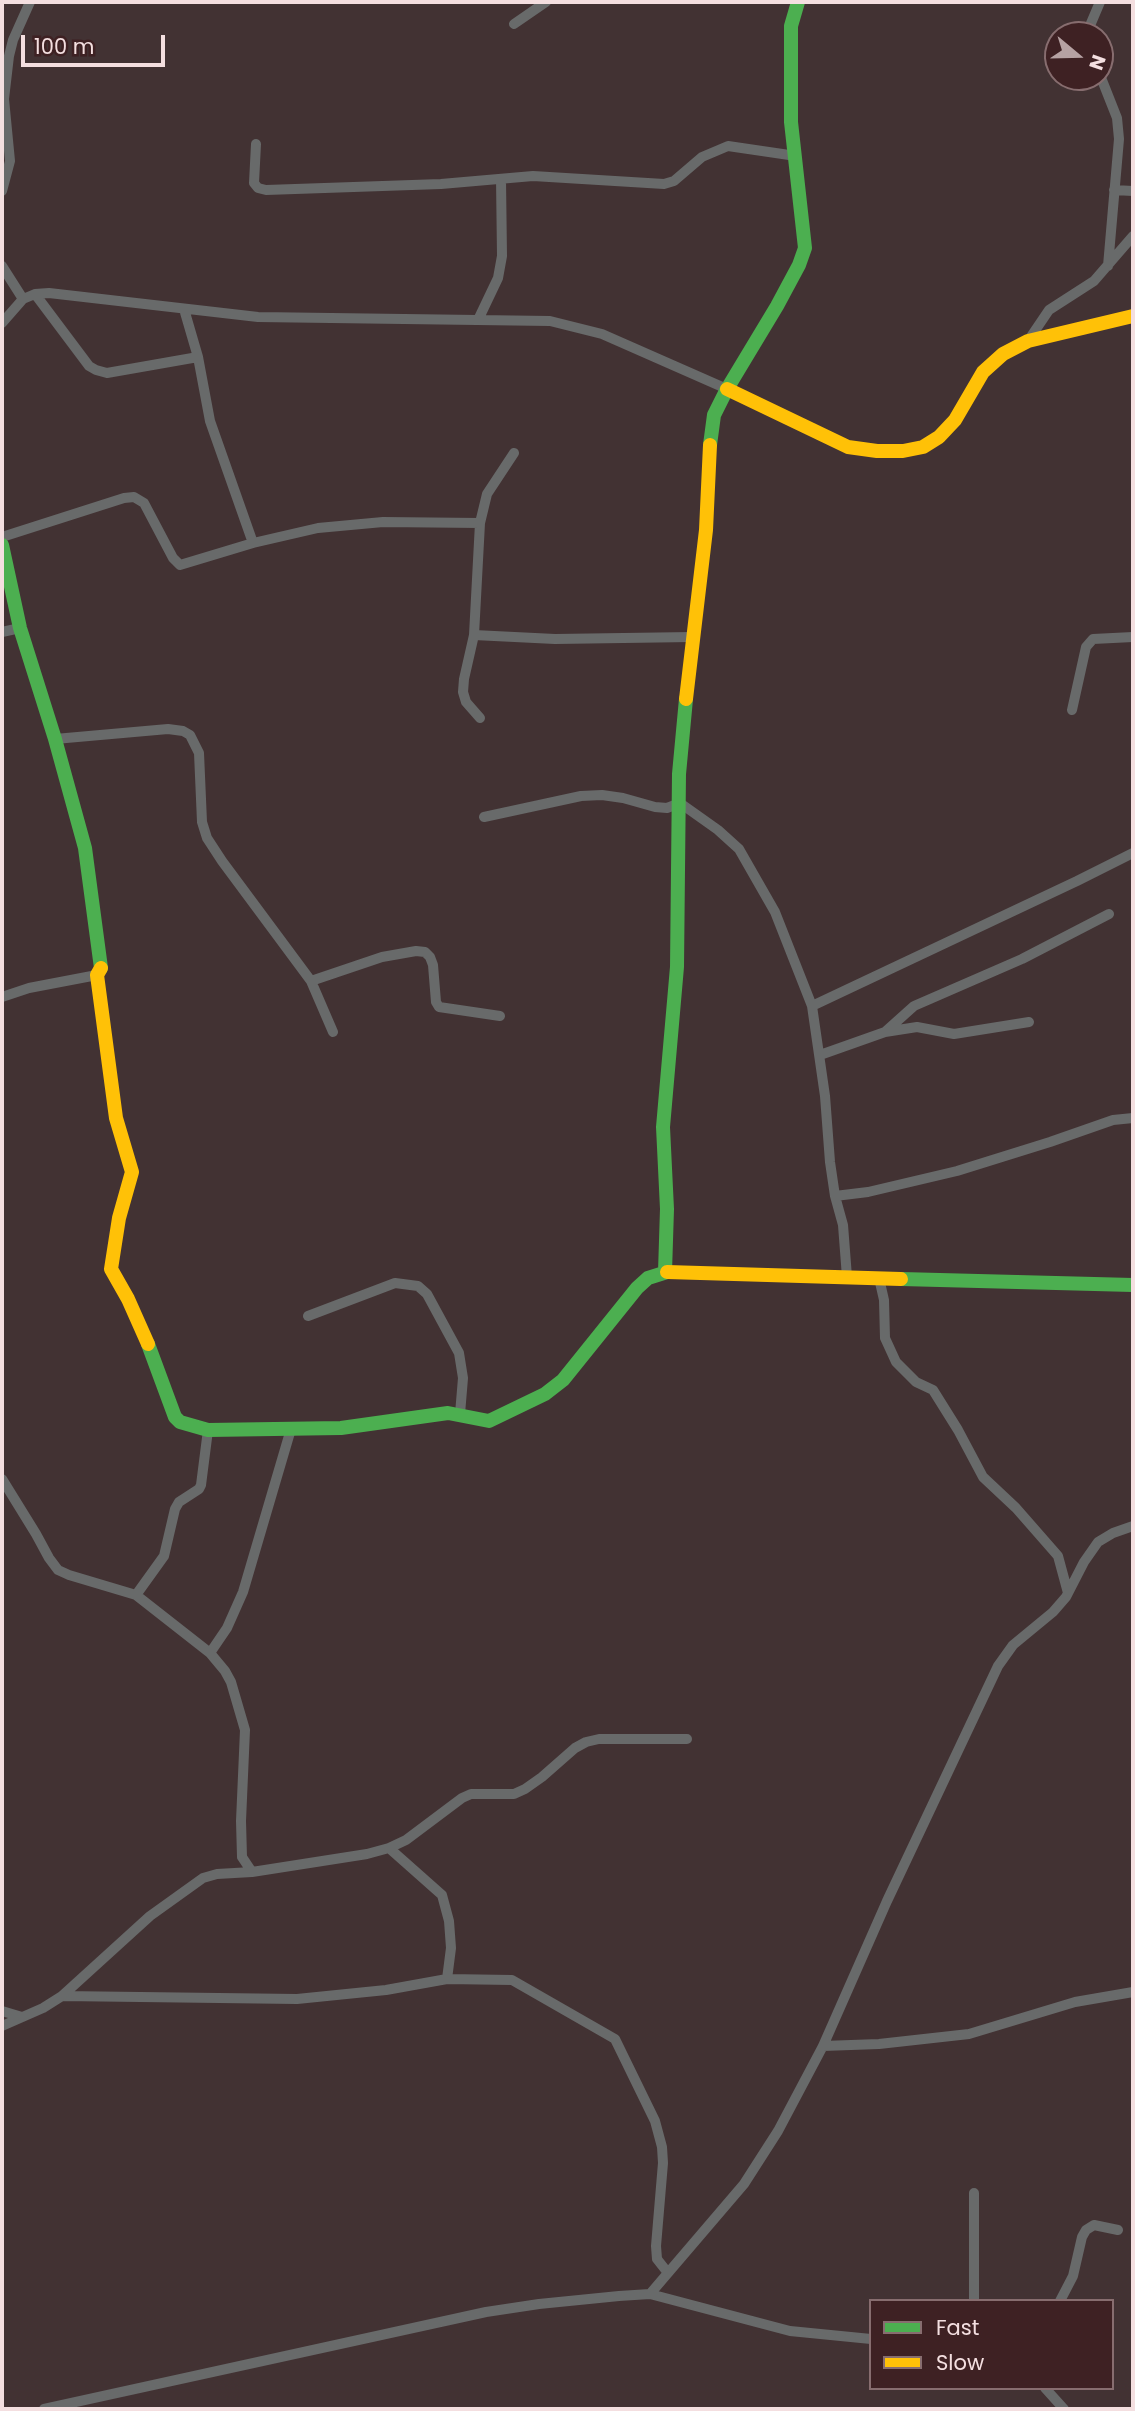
<!DOCTYPE html>
<style>
body{margin:0}
#map{position:relative;width:1135px;height:2411px;overflow:hidden;background:#423233;font-family:Poppins,sans-serif}
canvas{display:block}
.frame{position:absolute;inset:0;border:4px solid #f4dfe0;pointer-events:none}
.legend{position:absolute;left:869px;top:2299px;width:245px;height:91px;box-sizing:border-box;background:#3e2123;border:2px solid #876d6f;margin:0;padding:9px 12px;list-style:none;font-size:21px;color:#f4dfe0}
.legend li{display:flex;align-items:center;gap:14px;height:35px}
.legend b{width:35px;border:2px solid #876d6f}
.north{position:absolute;left:1044px;top:21px;width:70px;height:70px;box-sizing:border-box;background:#3e2123;border:2px solid #876d6f;border-radius:50%;rotate:109deg;font-size:19px;font-weight:700;line-height:28px;text-align:center;color:#f4dfe0}
.north::after{content:'';display:block;margin:auto;width:24px;height:32px;background:#b6a2a3;clip-path:polygon(50% 0,100% 100%,50% 72%,0 100%)}
.scale{position:absolute;left:21px;top:35px;width:144px;height:32px;box-sizing:border-box;border:4px solid #f4dfe0;border-top:0;padding-left:9px;font-size:21px;line-height:24px;white-space:nowrap;color:#f4dfe0;-webkit-text-stroke:5px #3e2123;paint-order:stroke}
</style>
<div id="map">
<canvas width="1135" height="2411"></canvas>
<div class="frame"></div>
<ul class="legend">
<li><b style="height:9px;background:#4caf50"></b>Fast</li>
<li><b style="height:9px;background:#ffc107"></b>Slow</li>
</ul>
<div class="north">N</div>
<div class="scale">100 m</div>
</div>
<script>
const c = document.querySelector('canvas').getContext('2d');
c.lineJoin = 'round';
function shape(rows) {
  const path = new Path2D();
  for (const r of rows) {
    path.moveTo(r[0], r[1]);
    for (let i = 2; i < r.length; i += 2) path.lineTo(r[i], r[i + 1]);
  }
  return path;
}
function trace(path, color, width, dash) {
  c.strokeStyle = color;
  c.lineWidth = width;
  c.lineCap = dash ? 'butt' : 'round';
  c.setLineDash(dash || []);
  c.stroke(path);
}
const street = shape([
 [514,24,546,2],
 [1086,35,1100,2],
 [1100,75,1117,118,1119,139,1108,266],
 [256,144,254,183,258,188,266,190,441,184,533,176,664,184,674,181,702,157,728,146,796,156],
 [1114,190,1133,191],
 [2,191,10,161,4,99,9,56,13,40,30,2],
 [2,266,23,299],
 [35,294,89,366,96,370,107,373,198,357],
 [184,309,198,357,210,421,253,543],
 [478,320,498,278,502,256,501,179],
 [2,323,23,299,35,294,49,293,258,317,550,321,602,334,727,389],
 [1028,341,1049,310,1094,281,1133,236],
 [2,537,124,498,134,497,144,503,173,558,180,565,253,543,318,528,383,522,480,523],
 [2,632,20,628],
 [474,635,555,639,692,637],
 [1072,710,1086,647,1093,639,1133,637],
 [480,718,466,702,463,692,464,679,474,635,480,523,487,494,514,453],
 [55,739,168,729,183,731,190,735,199,753,202,822,207,838,222,861,311,981,333,1032],
 [484,817,581,796,602,795,623,798,655,807,667,808,680,803,718,830,739,849,775,912,812,1006,825,1096,830,1162,835,1196,843,1225,847,1277],
 [311,981,382,957,416,951,425,952,430,957,433,965,436,1002,439,1007,500,1016],
 [2,997,29,988,97,975],
 [812,1006,1077,881,1133,853],
 [885,1032,914,1006,1022,959,1109,914],
 [820,1055,885,1032,917,1027,954,1034,1029,1022],
 [835,1196,868,1192,957,1171,1050,1142,1113,1120,1133,1118],
 [879,1278,884,1300,885,1338,896,1362,916,1382,933,1390,958,1430,983,1477,1016,1508,1058,1556,1068,1593],
 [308,1316,395,1283,418,1286,427,1294,459,1353,463,1378,460,1414],
 [2,1479,36,1534,49,1558,58,1570,69,1575,136,1595,210,1653,225,1671,231,1682,245,1730,241,1821,242,1857,252,1872],
 [136,1595,164,1556,175,1509,179,1502,199,1489,201,1485,208,1430],
 [210,1653,227,1628,243,1592,291,1429],
 [389,1848,442,1895,449,1921,451,1948,447,1979],
 [62,1996,297,1999,386,1990,447,1979,512,1980,615,2039,655,2121,662,2147,663,2163,656,2246,657,2259,668,2273],
 [2,2011,22,2017],
 [2,2026,43,2008,62,1996,150,1916,203,1878,217,1874,252,1872,367,1854,389,1848,406,1840,462,1798,471,1794,514,1794,525,1789,542,1777,575,1748,586,1742,599,1739,687,1739],
 [823,2046,879,2044,969,2034,1075,2002,1133,1992],
 [650,2294,744,2184,778,2131,823,2046,887,1901,998,1666,1013,1645,1053,1612,1066,1597,1084,1562,1098,1542,1113,1533,1133,1526],
 [974,2301,974,2193],
 [1060,2301,1073,2276,1082,2237,1086,2230,1094,2225,1118,2230],
 [1045,2388,1064,2409],
 [44,2409,486,2312,539,2304,619,2296,650,2294,790,2331,871,2339]
]);
const fast = shape([
 [710,445,714,415,727,389,777,306,799,265,805,248,791,122,791,26,798,2],
 [2,545,20,628,55,739,85,848,101,968],
 [665,1272,667,1209,663,1127,677,967,679,774,686,699],
 [901,1279,1133,1285],
 [148,1344,175,1417,180,1422,208,1430,341,1428,448,1413,489,1421,545,1394,563,1380,637,1288,648,1278,667,1272]
]);
const slow = shape([
 [727,389,848,447,877,451,903,451,923,447,939,437,955,420,983,372,1003,354,1028,341,1133,316],
 [686,699,706,530,710,445],
 [101,968,97,975,116,1118,132,1172,119,1218,111,1269,128,1299,148,1344],
 [667,1272,901,1279]
]);
trace(street, '#686a6a', 10);
trace(fast, '#4caf50', 14);
trace(slow, '#ffc107', 14);
</script>
